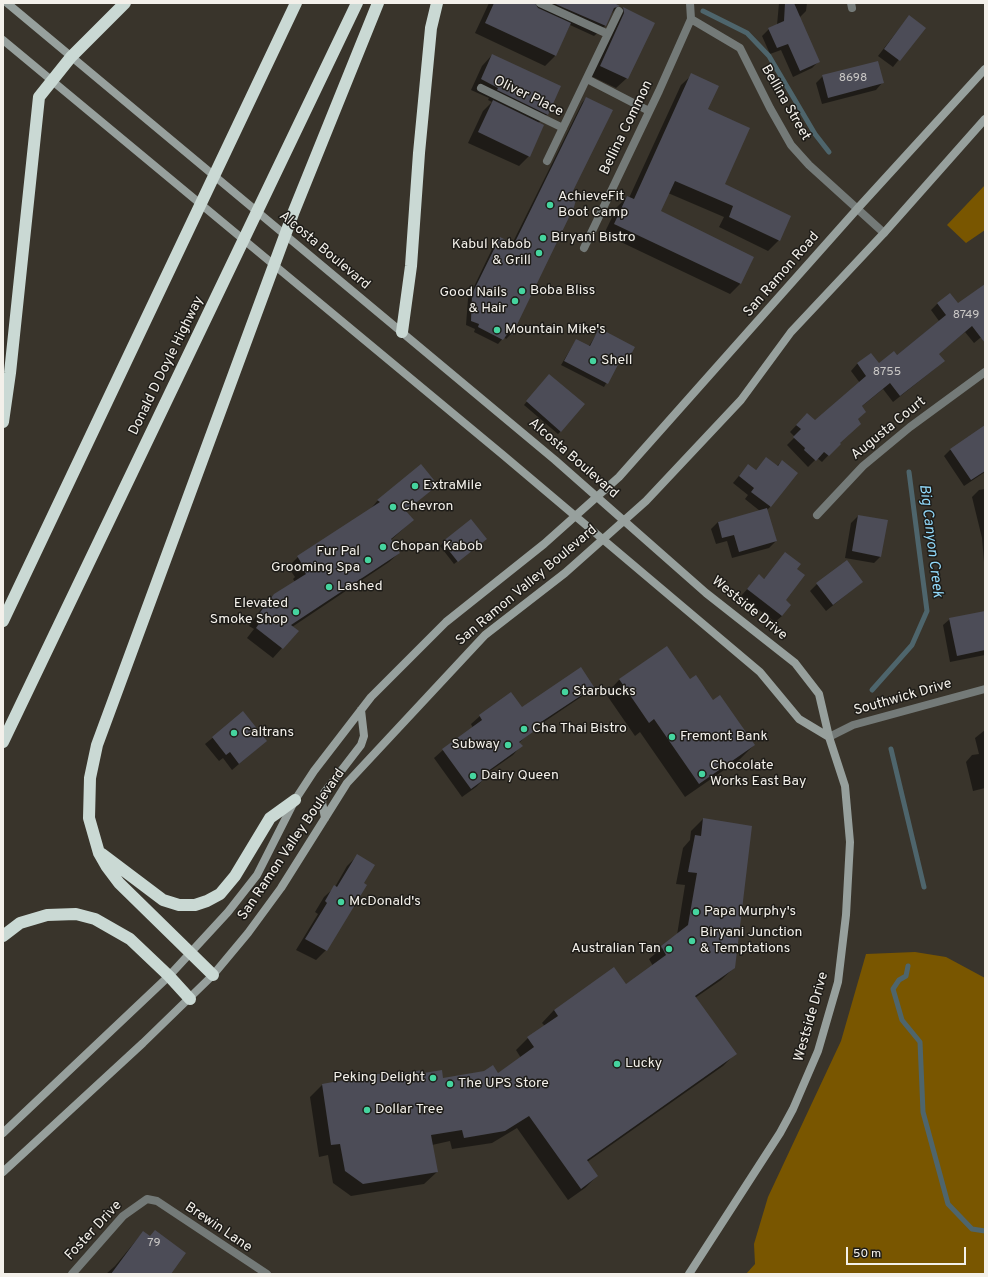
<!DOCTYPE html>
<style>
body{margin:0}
#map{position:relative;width:988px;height:1277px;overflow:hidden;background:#39342b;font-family:Overpass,sans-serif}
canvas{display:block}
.frame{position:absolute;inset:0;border:4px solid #f3f0ea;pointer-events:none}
.scale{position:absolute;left:846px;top:1247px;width:120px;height:18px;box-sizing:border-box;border:2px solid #f3f0ea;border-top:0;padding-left:5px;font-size:12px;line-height:14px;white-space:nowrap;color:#f3f0ea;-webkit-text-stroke:3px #1e1c18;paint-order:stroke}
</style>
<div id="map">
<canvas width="988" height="1277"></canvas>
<div class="frame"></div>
<div class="scale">50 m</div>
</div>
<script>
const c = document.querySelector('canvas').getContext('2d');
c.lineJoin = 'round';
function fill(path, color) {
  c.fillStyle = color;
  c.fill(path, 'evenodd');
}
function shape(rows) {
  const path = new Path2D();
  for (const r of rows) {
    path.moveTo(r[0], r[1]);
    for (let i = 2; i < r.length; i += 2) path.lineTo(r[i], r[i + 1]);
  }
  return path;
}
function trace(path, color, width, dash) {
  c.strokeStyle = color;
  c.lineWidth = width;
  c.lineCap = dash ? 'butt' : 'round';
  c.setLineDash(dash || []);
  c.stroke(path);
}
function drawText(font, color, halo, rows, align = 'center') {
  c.font = font + ' Overpass,sans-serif';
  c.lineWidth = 3;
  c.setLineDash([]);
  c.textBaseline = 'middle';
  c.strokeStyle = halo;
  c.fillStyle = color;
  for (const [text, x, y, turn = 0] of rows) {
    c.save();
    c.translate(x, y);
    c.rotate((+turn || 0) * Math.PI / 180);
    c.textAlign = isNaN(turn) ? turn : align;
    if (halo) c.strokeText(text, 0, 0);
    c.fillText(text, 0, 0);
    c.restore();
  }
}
const green = shape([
 [985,185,985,230,966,243,947,225],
 [915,952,946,957,985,978,985,1274,746,1274,755,1264,754,1244,768,1197,841,1041,866,954]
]);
const shadow = shape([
 [489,3,612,3,618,6,611,14,605,26,594,36,570,25,555,56,545,66,475,33],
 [779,3,807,3,806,11,799,18,819,61,812,68,793,77,781,50,770,54,762,36,769,29,777,25],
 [623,8,653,23,627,78,616,88,591,76,613,18],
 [909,16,924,28,893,67,878,56],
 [492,55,548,114,538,123,529,156,519,166,468,143,483,111,492,102,488,100,489,98,471,90,482,66],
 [692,75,707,109,724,185,779,240,768,251,719,227,724,217,668,193,659,212,753,258,740,284,730,294,604,234,617,207,627,197,629,198,681,85],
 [823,76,882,83,876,90,822,104,816,83],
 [586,98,569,197,511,334,506,339,504,337,498,344,474,332,475,329,466,325,468,299,495,243,500,238,512,244,582,103],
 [985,285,985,334,974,343,965,332,938,354,937,367,893,402,883,389,861,407,857,420,839,444,822,462,817,458,808,467,787,445,795,437,790,432,807,414,815,422,860,383,851,371,857,364,870,354,879,364,896,356,939,321,931,310,937,304,950,294,958,305],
 [599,330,627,360,624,363,619,360,604,387,561,365,576,340,589,346],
 [546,378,561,431,558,434,524,405],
 [985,433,985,472,964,486,944,456,950,450],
 [766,458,777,466,782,461,770,507,767,510,776,541,769,548,732,558,727,541,716,544,711,529,718,522,760,511,745,499,748,495,733,483,748,465,755,471],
 [437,484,406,512,413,520,391,540,399,553,389,562,292,627,282,648,273,658,247,638,254,629,249,626,264,605,274,595,295,582,293,579,295,577,288,567,298,557,369,511,378,500],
 [985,489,985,574,982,538,972,497,979,490],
 [858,516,881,556,874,563,845,558,851,523],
 [482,542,454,564,440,546,443,543],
 [786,553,784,600,782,616,775,622,741,596,759,576,763,580],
 [862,582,826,611,810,591,817,584],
 [985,612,985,655,950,662,943,625,950,619],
 [667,647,690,681,713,701,754,745,740,759,685,797,640,732,635,736,606,694,619,680],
 [593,686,584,695,535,728,519,743,521,746,513,755,483,776,485,778,476,787,462,797,434,758,443,750,473,728,471,724,480,716,521,708],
 [243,713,266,741,232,770,223,758,219,761,205,744],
 [985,730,985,788,973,791,966,762,972,755,979,754,975,738],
 [703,819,734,968,721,980,695,998,735,1054,723,1066,587,1162,597,1176,585,1188,568,1200,517,1128,492,1143,452,1149,450,1141,432,1145,437,1172,424,1184,351,1196,333,1183,328,1155,319,1157,310,1097,322,1085,423,1075,443,1079,498,1075,521,1058,516,1050,528,1038,545,1026,542,1023,554,1010,625,985,653,966,649,959,677,935,685,885,676,884,683,848,690,840,691,831],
 [357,856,326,950,316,960,296,950,318,914,315,912,324,897,335,887,347,866],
 [143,1232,169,1274,106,1274,115,1266]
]);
const stream = shape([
 [703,11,747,33,769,56,815,134,829,152],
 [872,690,912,645,927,611,909,472],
 [891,749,924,887],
 [908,966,906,976,899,980,893,989,902,1020,920,1042,923,1112,948,1204,972,1229,985,1231]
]);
const building = shape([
 [494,3,535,3,538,8,571,23,556,56,485,23],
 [553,3,614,3,620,6,614,8,606,26],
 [785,3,794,3,820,62,800,71,788,44,777,48,768,28,784,21],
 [623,7,655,23,628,79,600,66,624,13],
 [909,15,926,28,900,61,884,49],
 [492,54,561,86,548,115,497,90,498,88,481,79],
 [878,61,884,83,828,98,822,75],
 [691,73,719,86,708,109,750,128,725,184,791,216,780,241,729,217,733,206,675,181,661,211,754,257,741,284,614,224,627,196,634,199],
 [586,97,613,110,570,197,576,200,574,207,512,335,508,333,503,340,478,327,479,324,471,321,472,294,500,237,514,244],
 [493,100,544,125,530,157,478,132],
 [985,284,985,343,972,326,939,354,945,361,900,396,890,383,862,406,866,412,858,419,861,424,840,443,841,444,829,456,824,452,816,461,804,450,805,448,793,437,801,429,796,425,807,413,815,420,866,376,857,363,871,353,879,363,894,351,897,355,946,315,937,303,950,293,958,303],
 [599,328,635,347,628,360,622,357,608,384,564,361,576,339,590,346],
 [549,374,585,404,561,432,526,401],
 [985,425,985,471,971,480,950,449],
 [766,457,778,466,782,460,798,473,771,507,751,492,754,488,739,476,748,464,756,470],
 [421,464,438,485,406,511,414,520,391,539,400,553,291,625,299,631,283,649,256,628,262,619,258,615,274,594,306,574,302,568,304,567,297,556,380,502,377,500],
 [767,508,777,541,739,552,734,535,722,538,718,522],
 [858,515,888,520,881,557,852,551],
 [471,519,487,539,458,562,442,542],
 [785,552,801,564,797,569,805,575,786,600,791,605,782,616,747,589,759,574,764,579],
 [847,560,863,582,833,605,816,583],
 [985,611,985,650,957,656,949,618],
 [667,646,690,679,696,675,713,700,720,695,755,745,699,784,654,719,649,723,619,679],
 [581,667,594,687,535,726,537,729,519,742,523,746,484,774,486,778,471,789,442,749,482,720,479,715,511,692,522,707],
 [243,711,267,741,239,764,230,752,226,755,212,737],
 [703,818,752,826,735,968,695,996,737,1054,587,1160,598,1176,581,1189,529,1116,505,1131,464,1138,462,1130,431,1135,438,1172,363,1184,345,1171,340,1144,331,1145,322,1084,377,1074,404,1073,423,1070,424,1073,442,1070,443,1078,484,1071,493,1065,498,1073,534,1047,527,1037,558,1016,554,1010,614,967,626,984,666,955,661,946,688,925,697,873,688,872,695,835,701,836],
 [357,854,375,865,364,883,367,885,327,951,305,939,327,903,325,901,334,885,337,887],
 [155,1230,186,1253,171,1274,111,1274,143,1231,150,1236]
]);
const street = shape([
 [540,3,608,34],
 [690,3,691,19,740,48,770,108,791,145,809,165,884,233],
 [851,3,852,8],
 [587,79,649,111],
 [481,88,563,128],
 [547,161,619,11],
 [584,248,659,91,691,19],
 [817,515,863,466,910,427,985,372],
 [829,737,853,725,985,689],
 [72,1274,123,1216,147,1199,157,1201,267,1274]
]);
const secondary = shape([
 [7,3,555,460,706,593,795,663,819,694,829,737,845,786,850,842,846,915,838,982,818,1051,793,1109,780,1133,689,1274],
 [3,40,503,455,760,672,799,719,829,737],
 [325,818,322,802,324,793,361,745,364,736,361,710],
 [3,1133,169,976,228,912,257,875,295,800,314,771,371,697,446,622,544,544,619,477,858,208,985,69],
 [3,1172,143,1043,213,975,248,933,281,888,347,783,485,635,565,573,646,501,741,400,791,332,884,233,985,119]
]);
const highway = shape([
 [402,332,411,266,419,153,431,28,437,3],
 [3,422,10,373,39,97,71,57,125,3],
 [3,621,296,3],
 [3,742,357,3],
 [102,854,163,900,179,905,195,905,207,901,220,894,235,876,270,818,295,800],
 [3,936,20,923,47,915,76,914,95,919,130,939,169,976,190,999],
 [213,975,119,883,107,867,99,853,89,818,90,778,97,745,294,211,378,3]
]);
const markers = [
 [550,205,4,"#45d49f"],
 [543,238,4,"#45d49f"],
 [539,253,4,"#45d49f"],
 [522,291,4,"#45d49f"],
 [515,301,4,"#45d49f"],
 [497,330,4,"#45d49f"],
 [593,361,4,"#45d49f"],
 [415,486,4,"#45d49f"],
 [393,507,4,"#45d49f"],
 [383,547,4,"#45d49f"],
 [368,560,4,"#45d49f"],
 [329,587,4,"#45d49f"],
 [296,612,4,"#45d49f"],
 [565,692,4,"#45d49f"],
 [524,729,4,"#45d49f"],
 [234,733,4,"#45d49f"],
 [672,737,4,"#45d49f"],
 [508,745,4,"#45d49f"],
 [702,774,4,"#45d49f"],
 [473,776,4,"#45d49f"],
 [341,902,4,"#45d49f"],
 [696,912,4,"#45d49f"],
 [692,941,4,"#45d49f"],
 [669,949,4,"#45d49f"],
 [617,1064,4,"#45d49f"],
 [433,1078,4,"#45d49f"],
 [450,1084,4,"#45d49f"],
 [367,1110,4,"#45d49f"]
];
const numberNames = [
 ["8698",853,79],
 ["8749",966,316],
 ["8755",887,373],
 ["79",154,1244]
];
const streetNames = [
 ["Oliver Place",528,97,26],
 ["Bellina Street",785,103,60],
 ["Bellina Common",627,128,-64],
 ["Alcosta Boulevard",324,251,40],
 ["San Ramon Road",782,275,-49],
 ["Donald D Doyle Highway",167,366,-64],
 ["Augusta Court",889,429,-39],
 ["Alcosta Boulevard",573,459,41],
 ["San Ramon Valley Boulevard",527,586,-40],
 ["Westside Drive",749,609,39],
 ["Southwick Drive",903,698,-16],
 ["San Ramon Valley Boulevard",292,845,-56],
 ["Westside Drive",812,1017,-74],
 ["Brewin Lane",218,1228,34],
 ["Foster Drive",94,1231,-47]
];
const poiNames = [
 ["AchieveFit",558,197],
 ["Boot Camp",558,213],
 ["Biryani Bistro",551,238],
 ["Kabul Kabob",531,245,"right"],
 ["& Grill",531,261,"right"],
 ["Boba Bliss",530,291],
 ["Good Nails",507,293,"right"],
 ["& Hair",507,309,"right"],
 ["Mountain Mike's",505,330],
 ["Shell",601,361],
 ["ExtraMile",423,486],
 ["Chevron",401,507],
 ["Chopan Kabob",391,547],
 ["Fur Pal",360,552,"right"],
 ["Grooming Spa",360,568,"right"],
 ["Lashed",337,587],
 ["Elevated",288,604,"right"],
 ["Smoke Shop",288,620,"right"],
 ["Starbucks",573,692],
 ["Cha Thai Bistro",532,729],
 ["Caltrans",242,733],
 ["Fremont Bank",680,737],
 ["Subway",500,745,"right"],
 ["Chocolate",710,766],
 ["Works East Bay",710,782],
 ["Dairy Queen",481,776],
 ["McDonald's",349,902],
 ["Papa Murphy's",704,912],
 ["Biryani Junction",700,933],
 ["& Temptations",700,949],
 ["Australian Tan",661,949,"right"],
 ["Lucky",625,1064],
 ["Peking Delight",425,1078,"right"],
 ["The UPS Store",458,1084],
 ["Dollar Tree",375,1110]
];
const waterNames = [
 ["Big Canyon Creek",930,541,83]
];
fill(green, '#795600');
fill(shadow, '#0007');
trace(stream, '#4e656c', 5);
fill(building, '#4c4c57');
trace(street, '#747a78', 8);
trace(secondary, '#97a09d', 8);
trace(highway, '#cad9d4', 12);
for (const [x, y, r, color] of markers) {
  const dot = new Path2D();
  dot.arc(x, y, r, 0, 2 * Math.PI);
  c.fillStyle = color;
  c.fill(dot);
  trace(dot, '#1e1c18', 1.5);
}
drawText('12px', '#c9c7c5', null, numberNames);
drawText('14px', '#f3f0ea', '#1e1c18', streetNames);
drawText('14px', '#f3f0ea', '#1e1c18', poiNames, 'left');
drawText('italic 15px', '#91d8f9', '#1e1c18', waterNames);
</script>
